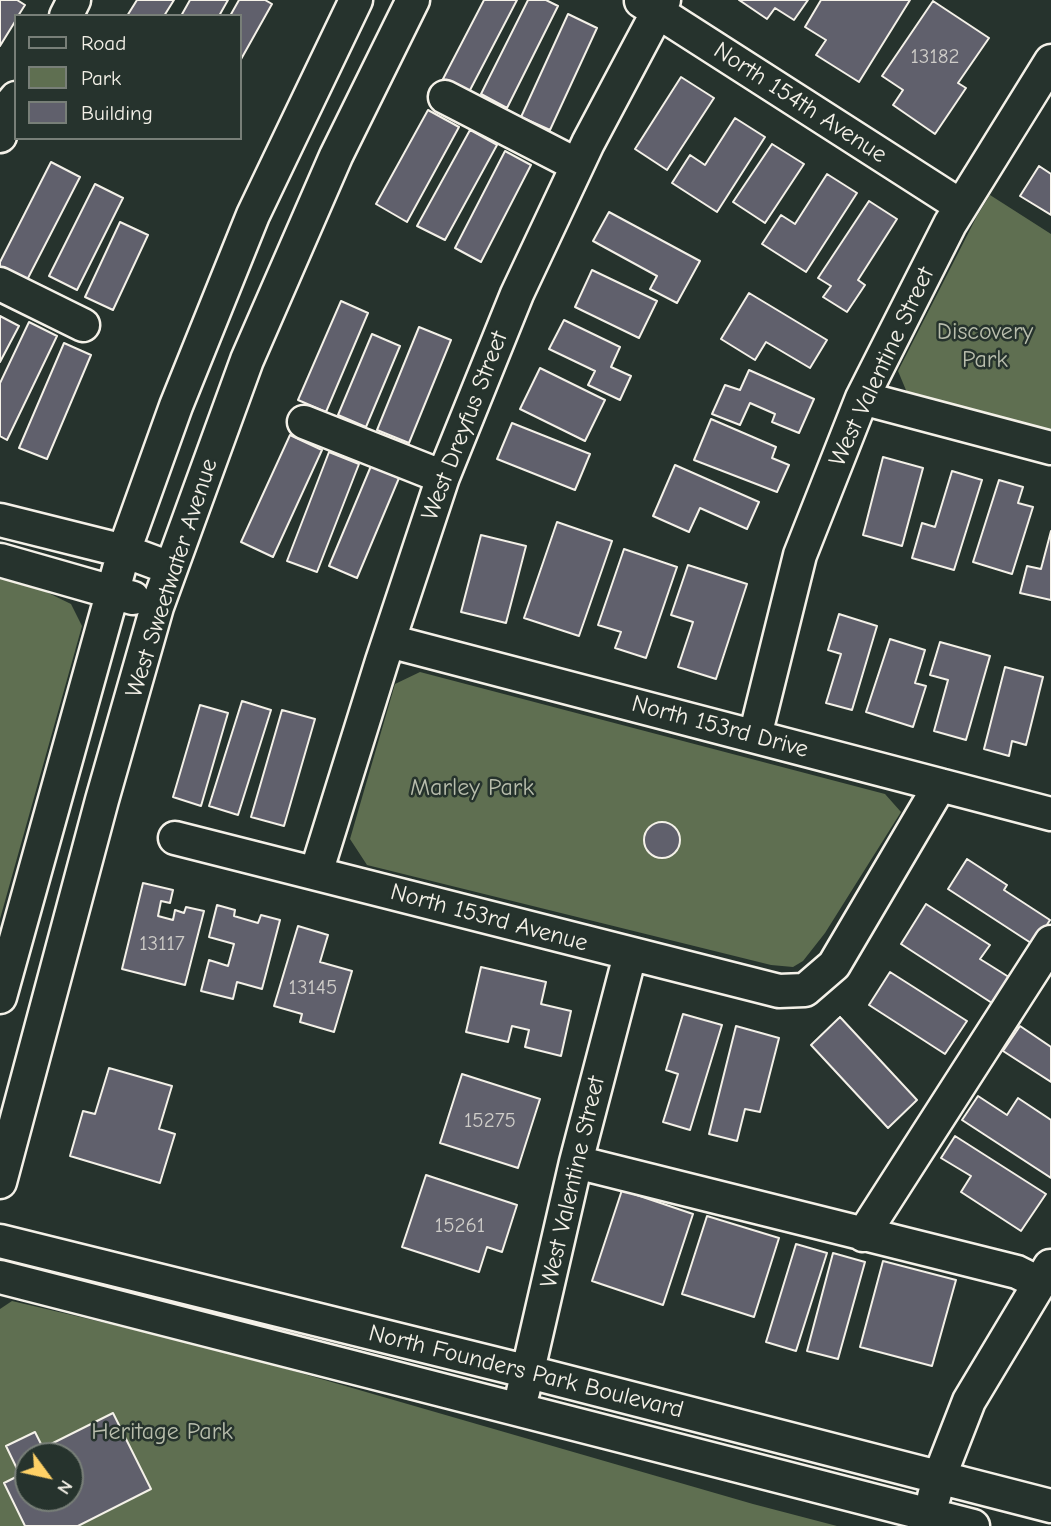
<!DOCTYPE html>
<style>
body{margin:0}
#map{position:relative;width:1051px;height:1526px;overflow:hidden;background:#26332d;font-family:"Comic Neue",sans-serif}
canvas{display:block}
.legend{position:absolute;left:14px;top:14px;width:228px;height:126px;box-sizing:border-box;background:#26332d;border:2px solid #787f78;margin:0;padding:9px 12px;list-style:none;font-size:21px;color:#f4f1e8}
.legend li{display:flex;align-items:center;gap:14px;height:35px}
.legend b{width:35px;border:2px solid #787f78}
.north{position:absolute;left:14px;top:1442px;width:70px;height:70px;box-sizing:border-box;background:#26332d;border:2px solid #787f78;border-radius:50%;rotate:123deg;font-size:19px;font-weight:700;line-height:28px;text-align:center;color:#f4f1e8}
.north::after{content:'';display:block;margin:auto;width:24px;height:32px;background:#ffd166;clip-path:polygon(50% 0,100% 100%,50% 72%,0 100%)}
</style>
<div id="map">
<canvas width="1051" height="1526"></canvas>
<ul class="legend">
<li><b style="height:9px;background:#26332d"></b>Road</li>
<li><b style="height:19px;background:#5f6f51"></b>Park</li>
<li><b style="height:19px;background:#60606c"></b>Building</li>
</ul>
<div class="north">N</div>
</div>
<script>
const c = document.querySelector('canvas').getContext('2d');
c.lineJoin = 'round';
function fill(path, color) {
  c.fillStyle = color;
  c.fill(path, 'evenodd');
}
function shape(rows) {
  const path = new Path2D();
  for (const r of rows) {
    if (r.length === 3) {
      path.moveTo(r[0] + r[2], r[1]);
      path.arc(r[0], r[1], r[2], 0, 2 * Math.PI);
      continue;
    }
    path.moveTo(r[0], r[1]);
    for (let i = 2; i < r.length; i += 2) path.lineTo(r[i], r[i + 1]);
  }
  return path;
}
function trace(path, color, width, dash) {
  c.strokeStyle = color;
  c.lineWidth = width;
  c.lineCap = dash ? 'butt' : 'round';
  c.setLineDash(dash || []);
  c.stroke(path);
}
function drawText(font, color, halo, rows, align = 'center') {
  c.font = font + ' "Comic Neue",sans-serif';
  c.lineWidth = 5;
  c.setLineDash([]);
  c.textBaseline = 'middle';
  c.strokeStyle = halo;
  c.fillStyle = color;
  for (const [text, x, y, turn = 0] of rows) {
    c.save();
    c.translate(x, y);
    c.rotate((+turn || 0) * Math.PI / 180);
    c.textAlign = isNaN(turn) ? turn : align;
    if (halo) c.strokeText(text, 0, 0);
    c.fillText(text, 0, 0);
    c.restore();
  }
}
const green = shape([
 [990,195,1051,234,1051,431,908,395,898,371,977,216],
 [0,578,34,586,71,604,82,626,0,919],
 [420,672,885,794,901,812,825,933,803,961,793,967,771,965,367,865,350,839,395,684],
 [12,1301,221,1350,753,1504,837,1526,0,1526,0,1309],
 [28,1456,70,1456,70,1498,28,1498]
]);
const building = shape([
 [0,0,17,0,25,5,18,16,16,16,16,20,0,46,0,0],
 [137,0,174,0,164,16,127,16,137,0],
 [190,0,228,0,219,16,181,16,190,0],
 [239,0,265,0,272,4,240,61,240,16,230,16,239,0],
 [484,0,517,0,469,92,443,79,484,0],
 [528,0,546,0,558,6,507,108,481,94,528,0],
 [739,0,808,0,794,20,775,8,767,19,739,0],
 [821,0,910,0,859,82,816,55,826,40,805,27,821,0],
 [933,1,989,38,958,83,966,88,935,134,893,105,903,90,882,76,933,1],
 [568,14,597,28,550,130,521,117,568,14],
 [681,77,714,98,667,170,635,149,681,77],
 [428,110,459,127,407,222,376,204,428,110],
 [735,118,765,137,717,212,672,183,690,155,705,165,735,118],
 [470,130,497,145,445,240,417,226,470,130],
 [772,144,804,164,765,223,733,202,772,144],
 [505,151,531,165,481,262,455,248,505,151],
 [51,162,80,177,27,280,0,267,0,262,51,162],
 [1039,166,1051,174,1051,215,1020,196,1039,166],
 [827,174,857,193,806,272,762,244,781,215,795,224,827,174],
 [95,184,123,198,77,290,49,276,95,184],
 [869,201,897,219,858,280,865,285,847,312,823,297,831,286,818,278,869,201],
 [609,212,700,261,677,303,650,289,657,276,593,241,609,212],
 [120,222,148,235,113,310,85,297,120,222],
 [592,270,657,301,639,338,575,307,592,270],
 [749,293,827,340,810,368,766,342,755,360,721,339,749,293],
 [341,301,368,313,326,412,298,400,341,301],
 [0,316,19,326,0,362,0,316],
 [564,320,620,347,611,367,631,376,620,400,588,385,595,371,549,349,564,320],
 [29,322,57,336,7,440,0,436,0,383,29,322],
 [419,327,451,340,409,443,377,430,419,327],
 [372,334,400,346,366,427,338,415,372,334],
 [64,343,91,355,47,459,19,448,64,343],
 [540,368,605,400,585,441,520,409,540,368],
 [749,370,814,399,799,433,772,422,775,414,750,403,740,425,712,414,725,385,740,390,749,370],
 [711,419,776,447,772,458,789,465,777,492,694,460,711,419],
 [512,423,590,454,575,490,497,459,512,423],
 [290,435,322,450,273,557,241,542,290,435],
 [329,452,359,464,317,572,287,561,329,452],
 [883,457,923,468,902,546,863,535,883,457],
 [675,465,759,502,747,529,700,508,689,532,653,516,675,465],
 [371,466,399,478,357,578,329,566,371,466],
 [952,471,982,480,954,570,912,558,922,523,935,527,952,471],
 [999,480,1023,487,1018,503,1033,507,1012,574,973,562,999,480],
 [557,522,612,541,579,636,524,618,557,522],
 [1051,531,1051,600,1020,593,1027,566,1041,569,1051,531],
 [481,535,526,546,506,623,461,612,481,535],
 [624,549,677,567,646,658,615,648,621,632,598,625,624,549],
 [688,565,747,584,716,679,678,667,693,622,671,615,688,565],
 [839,614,877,626,852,710,826,703,841,654,828,650,839,614],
 [890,639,925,650,915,683,926,686,913,727,866,712,890,639],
 [940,642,990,656,966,740,934,731,948,680,930,675,940,642],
 [1005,667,1043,677,1026,745,1012,741,1009,756,984,749,1005,667],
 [242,701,271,710,238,815,209,806,242,701],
 [200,705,228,713,201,806,173,797,200,705],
 [282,710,315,719,284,826,251,817,282,710],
 [662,840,18],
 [967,859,1007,885,1004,890,1050,920,1034,945,948,889,967,859],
 [143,883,173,890,170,903,161,901,158,916,173,920,175,910,184,913,186,907,204,911,185,985,122,969,143,883],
 [926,904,990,945,980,959,1012,979,995,1005,901,944,926,904],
 [217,905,235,910,234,916,258,923,261,915,280,920,262,989,237,982,233,999,201,991,209,960,228,966,234,944,209,937,217,905],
 [298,926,328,935,320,962,352,971,334,1032,300,1022,302,1014,274,1006,298,926],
 [481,967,546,982,541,1004,571,1011,561,1056,525,1047,529,1030,512,1026,508,1042,466,1032,481,967],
 [890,972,967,1021,945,1054,869,1005,890,972],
 [683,1014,722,1025,690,1130,663,1122,678,1074,666,1070,683,1014],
 [840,1017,917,1100,888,1128,811,1045,840,1017],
 [736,1026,779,1038,760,1112,745,1109,737,1141,709,1134,736,1026],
 [1020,1026,1051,1047,1051,1082,1003,1051,1020,1026],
 [109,1068,172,1086,159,1129,175,1134,160,1183,70,1156,83,1111,95,1114,109,1068],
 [462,1074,540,1099,518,1168,440,1143,462,1074],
 [978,1096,1007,1115,1018,1098,1051,1120,1051,1178,962,1120,978,1096],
 [955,1136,1046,1194,1021,1231,961,1192,971,1176,941,1158,955,1136],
 [426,1175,517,1205,502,1252,487,1247,479,1272,402,1247,426,1175],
 [622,1190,693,1214,663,1305,592,1281,622,1190],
 [707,1216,779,1238,754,1317,682,1294,707,1216],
 [796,1244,827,1253,796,1351,766,1342,796,1244],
 [833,1253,865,1262,838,1359,807,1351,833,1253],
 [883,1261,956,1280,932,1366,860,1347,883,1261],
 [113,1413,151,1489,78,1526,25,1526,4,1483,20,1475,6,1446,35,1432,43,1448,113,1413],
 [28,1456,70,1456,70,1498,28,1498,28,1456]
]);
const minor = shape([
 [641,1,961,206],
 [66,16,74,0],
 [445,97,577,165],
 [0,136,5,111,16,98],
 [0,284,83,325],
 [862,398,1051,448],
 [304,422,443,477],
 [0,520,124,551,170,568],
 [0,560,133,598],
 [389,641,1051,814],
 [755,736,800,555,862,398,950,224,1051,61],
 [175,838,779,991,805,990,834,965,940,785],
 [316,873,382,661,443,477,517,294,588,143,664,0],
 [0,997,124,551,176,406,253,215,356,0],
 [576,1162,1017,1272,1039,1283],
 [0,1182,102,800,157,607,247,360,336,156,413,0],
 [863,1235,1051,942],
 [0,1241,529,1372,1051,1506],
 [0,1277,973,1526],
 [523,1392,576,1162,630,955],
 [934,1497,939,1478,969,1401,1050,1266]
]);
const numberNames = [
 ["13182",935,57],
 ["13117",162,944],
 ["13145",313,988],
 ["15275",490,1121],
 ["15261",460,1226]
];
const streetNames = [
 ["North 154th Avenue",800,103,33],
 ["West Valentine Street",882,367,-65],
 ["West Dreyfus Street",465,426,-69],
 ["West Sweetwater Avenue",172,578,-72],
 ["North 153rd Drive",720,727,15],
 ["North 153rd Avenue",489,918,15],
 ["West Valentine Street",573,1182,-77],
 ["North Founders Park Boulevard",526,1372,14]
];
const parkNames = [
 ["Discovery",985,332],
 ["Park",985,360],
 ["Marley Park",472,788],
 ["Heritage Park",162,1432]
];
fill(green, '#5f6f51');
fill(building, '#60606c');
trace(building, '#f4f1e8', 2);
trace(minor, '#f4f1e8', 37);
trace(minor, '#26332d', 32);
drawText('21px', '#cfcdc9', null, numberNames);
drawText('24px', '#f4f1e8', '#26332d', streetNames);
drawText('24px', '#b8bdac', '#26332d', parkNames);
</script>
